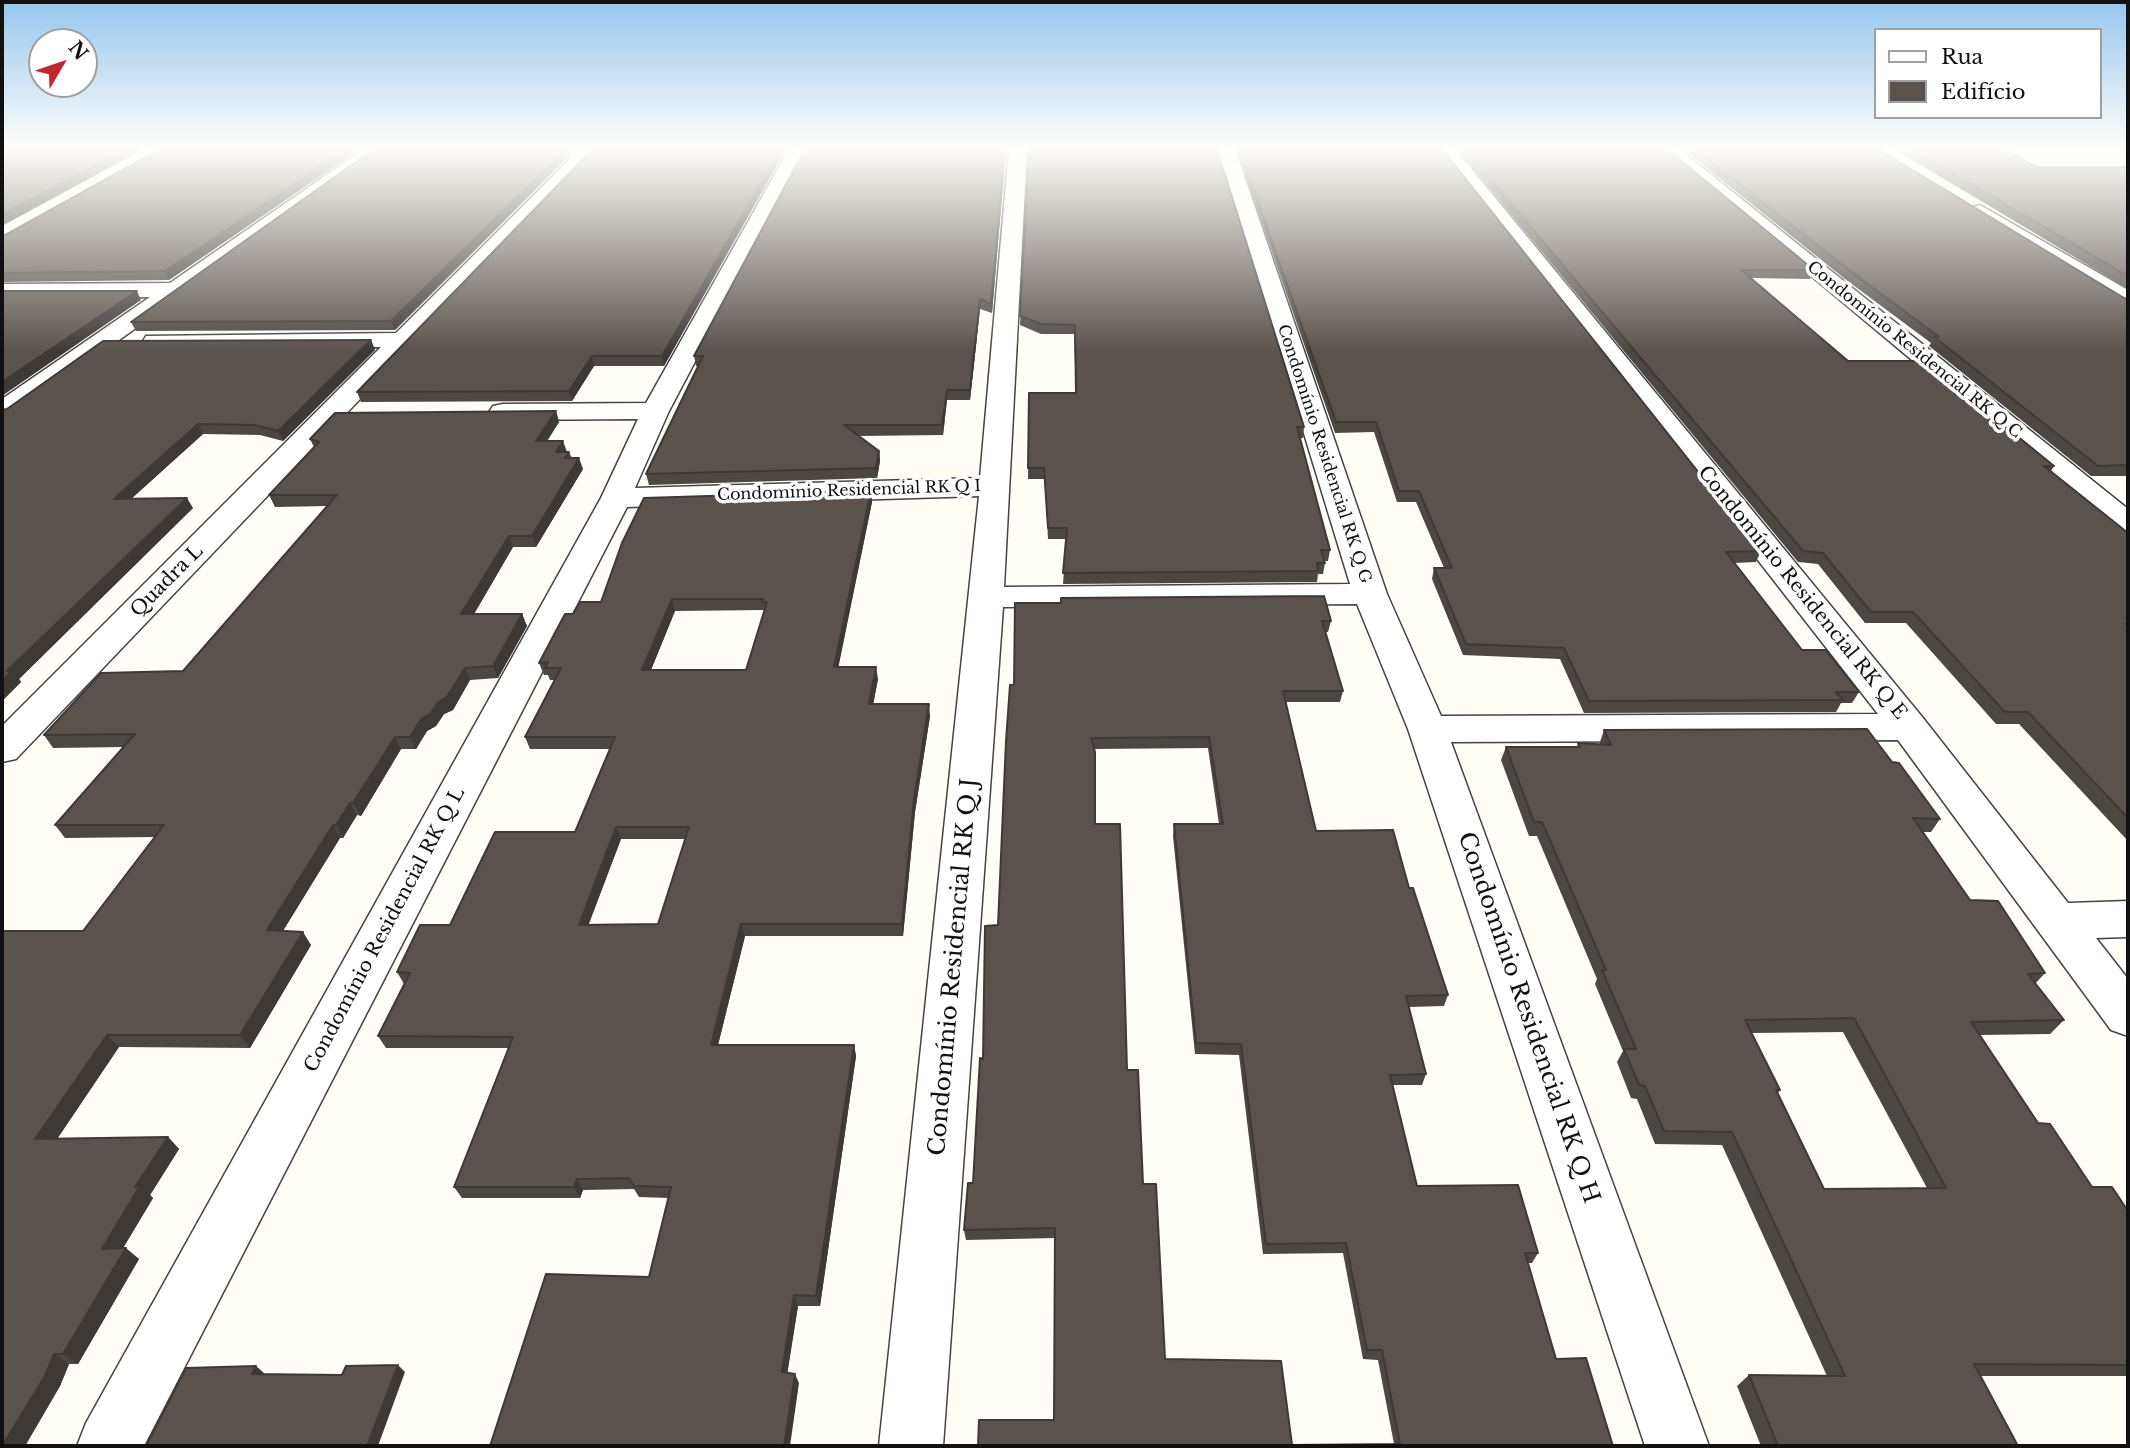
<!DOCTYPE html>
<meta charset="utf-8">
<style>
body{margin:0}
#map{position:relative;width:2130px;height:1448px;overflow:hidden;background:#fffdf5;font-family:"Libre Baskerville",serif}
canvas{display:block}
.frame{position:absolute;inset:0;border:4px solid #111;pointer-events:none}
.legend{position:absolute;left:1874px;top:28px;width:228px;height:91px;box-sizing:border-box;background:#fff;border:2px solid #a0a0a0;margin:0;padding:9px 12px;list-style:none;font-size:21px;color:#111}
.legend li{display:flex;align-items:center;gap:14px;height:35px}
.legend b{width:35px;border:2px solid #a0a0a0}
.north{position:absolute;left:28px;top:28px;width:70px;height:70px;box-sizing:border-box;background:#fff;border:2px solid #a0a0a0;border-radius:50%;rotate:51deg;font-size:19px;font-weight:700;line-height:28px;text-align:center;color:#111}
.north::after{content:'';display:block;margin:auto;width:24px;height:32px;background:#c4262e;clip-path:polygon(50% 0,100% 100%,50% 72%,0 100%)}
</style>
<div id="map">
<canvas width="2130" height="1448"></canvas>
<div class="frame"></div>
<ul class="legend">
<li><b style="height:9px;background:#fff"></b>Rua</li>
<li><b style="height:19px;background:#5a524d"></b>Edifício</li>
</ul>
<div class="north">N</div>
</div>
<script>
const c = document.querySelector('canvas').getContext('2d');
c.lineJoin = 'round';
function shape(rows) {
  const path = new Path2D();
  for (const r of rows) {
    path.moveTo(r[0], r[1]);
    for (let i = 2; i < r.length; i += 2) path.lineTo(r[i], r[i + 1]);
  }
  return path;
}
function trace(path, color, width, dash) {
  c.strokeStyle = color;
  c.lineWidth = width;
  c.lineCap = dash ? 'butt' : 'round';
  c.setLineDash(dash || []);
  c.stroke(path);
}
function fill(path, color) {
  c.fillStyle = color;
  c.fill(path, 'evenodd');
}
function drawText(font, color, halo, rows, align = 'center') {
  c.font = font + ' "Libre Baskerville",serif';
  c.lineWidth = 7;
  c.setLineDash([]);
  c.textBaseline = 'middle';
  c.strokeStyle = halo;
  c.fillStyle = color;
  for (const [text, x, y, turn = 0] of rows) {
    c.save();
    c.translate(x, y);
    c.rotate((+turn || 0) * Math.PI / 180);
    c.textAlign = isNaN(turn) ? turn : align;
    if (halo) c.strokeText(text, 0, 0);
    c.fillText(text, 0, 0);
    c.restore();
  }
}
const minor = shape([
 [364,149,385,149,12,417,2,419,2,399,150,297,2,298,2,284,170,283,364,149],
 [580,149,599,149,16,759,2,762,2,726,381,347,155,348,146,346,143,341,146,336,396,333,580,149],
 [789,149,807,149,669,411,635,488,980,478,1009,149,1027,149,1004,587,1350,584,1217,149,1235,149,1387,594,1441,716,1878,714,1437,149,1455,149,1923,718,2068,903,2128,901,2128,937,2096,938,2128,979,2128,1036,2111,1030,1898,740,1451,742,1709,1446,1645,1446,1408,729,1357,604,1003,607,943,1446,879,1446,979,496,627,507,144,1446,77,1446,86,1423,601,498,638,419,503,420,493,418,489,412,493,406,503,404,646,403,789,149],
 [1659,149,1679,149,2128,509,2128,533,2117,531,1659,149],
 [1980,205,2128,290,2128,307,2120,305,1973,215,1970,211,1973,207,1980,205]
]);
const wall = shape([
 [160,149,360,149,169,280,2,282,2,235,5,235],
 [374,149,576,149,395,330,136,331,131,322],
 [593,149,786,149,664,366,594,366,572,401,361,402,357,392],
 [1006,149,992,313,980,309,970,400,947,400,943,435,858,436,879,451,880,461,877,478,649,485,646,474,698,366,696,366,694,356],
 [1029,149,1304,427,1303,438,1300,438,1330,550,1328,561,1324,561,1325,563,1323,574,1318,574,1317,582,1063,584,1066,539,1048,539,1045,479,1028,479,1029,393,1076,393,1074,334,1041,334,1020,325],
 [1236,149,1442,149,1761,551,1756,562,1734,563,1802,650,1859,692,1852,703,1841,703,1836,712,1584,713,1560,659,1463,655,1432,579,1434,568,1444,568,1416,502,1397,502,1374,432,1335,433],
 [1457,149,1667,149,1814,270,1810,279,1752,278,1848,361,2054,466,2051,471,2128,533,2128,841,2019,724,1996,724,1906,623,1865,623,1818,564,1798,562],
 [1683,149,1878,149,2124,298,2128,299,2128,476,2091,476,1929,346,1931,343,1845,279],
 [1894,149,2003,149,2037,167,2128,167,2128,289],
 [371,340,375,350,283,441,260,435,203,434,132,498,193,508,19,679,21,682,2,701,2,410],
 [556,411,559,422,547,441,567,452,569,452,572,458,583,469,536,547,513,547,474,614,522,614,527,626,498,678,470,680,453,710,444,714,436,726,427,731,416,749,401,749,361,816,357,815,343,838,340,838,283,931,311,945,250,1048,119,1047,57,1139,168,1137,179,1149,150,1195,153,1198,123,1248,139,1259,78,1364,69,1364,60,1386,25,1446,2,1446,83,931,154,837,65,838,55,825,124,747,53,748,44,735,183,671,327,506,275,507,269,495,314,447,310,439],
 [871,491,872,502,838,667,878,679,873,704,930,716,915,812,903,936,745,936,718,1045,854,1045,856,1056,820,1306,798,1306,787,1373,799,1383,649,1277,668,1198,639,1197,634,1189,583,1190,580,1198,462,1198,454,1187,508,1048,386,1048,378,1036,404,984,397,972,450,925,575,832,610,749,530,749,525,737,554,680,550,680,548,675,544,675,539,663,573,614],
 [764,610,764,612,746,670,651,670,675,611],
 [621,839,685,839,658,924,588,925],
 [1061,603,1331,621,1328,632,1326,632,1343,691,1340,702,1286,702,1316,831,1409,888,1448,995,1444,1006,1409,1007,1426,1074,1422,1085,1393,1085,1417,1186,1538,1253,1532,1263,1528,1263,1556,1359,1613,1446,978,1446,1054,1420,1055,1238,966,1240,964,1230,973,1183,983,1059,998,925,1014,685],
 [1208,748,1219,824,1174,824,1173,836,1195,1054,1239,1055,1263,1254,1343,1253,1363,1359,1378,1360,1394,1444,1292,1445,1165,1359,1095,824,1094,749],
 [1604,730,1892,762,1940,819,1931,832,1923,832,1970,900,2045,973,2035,984,2064,1020,2050,1034,1980,1035,2038,1123,2092,1187,2128,1211,2128,1376,1980,1376,2018,1446,1761,1446,1737,1386,1749,1375,1827,1376,1722,1145,1655,1144,1637,1099,1631,1098,1617,1062,1623,1051,1595,984,1597,979,1537,836,1529,836,1501,760,1506,747,1577,747,1578,743,1599,745],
 [1843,1032,1927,1188,1824,1189,1778,1093,1780,1090,1752,1033]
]);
const shadedWall = shape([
 [126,149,144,149,2,226,2,215],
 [346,149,360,149,169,280,165,271],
 [566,149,576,149,395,330,391,321],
 [780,149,786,149,664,366,662,356],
 [1005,149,1006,149,992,313,991,304],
 [137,291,141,300,2,396,2,382],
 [980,299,980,309,970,400,970,390],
 [371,340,375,350,283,441,278,431],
 [592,356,594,366,572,401,569,391],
 [947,390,947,400,943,435,942,425],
 [556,411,559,422,540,452,536,441],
 [198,424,203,434,120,509,114,499],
 [563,441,567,452,556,452],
 [879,451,880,461,877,478,876,468],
 [579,458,583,469,536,547,532,536],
 [871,491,872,502,836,679,834,667],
 [187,498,193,508,19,679,21,682,2,701,2,681,7,671],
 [509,536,513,547,467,626,461,614],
 [672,599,675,611,646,682,642,670],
 [522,614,527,626,498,678,493,666],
 [876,667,878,679,871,716,869,704],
 [465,668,470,680,453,710,444,714,436,726,427,731,416,749,410,737,421,719,438,702],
 [929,704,930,716,915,812,903,936,902,924,914,800],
 [395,737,401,749,361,816,353,803],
 [350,803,357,815,343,838,336,825],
 [333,825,340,838,276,942,267,930],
 [616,827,621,839,584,937,579,925],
 [741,924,745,936,715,1057,711,1045],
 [303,932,311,945,250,1048,240,1035],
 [107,1035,119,1047,49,1151,35,1139],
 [854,1045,856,1056,820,1306,816,1296],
 [168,1137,179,1149,150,1195,153,1198,116,1260,102,1249,135,1187],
 [577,1179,583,1190,580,1198,574,1187],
 [126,1248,139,1259,78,1364,63,1354],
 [794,1295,798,1306,786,1382,782,1372],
 [54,1354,69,1364,60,1386,25,1446,2,1446],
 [398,1365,405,1372,378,1446,367,1446],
 [256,1366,264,1373,260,1381,252,1374],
 [795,1374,799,1383,790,1446,784,1446]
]);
const building = shape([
 [2,149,126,149,2,215,2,149],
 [160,149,346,149,165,271,2,273,2,235,5,235,160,149],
 [374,149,566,149,391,321,131,322,374,149],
 [593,149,780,149,662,356,592,356,569,391,357,392,593,149],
 [805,149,1005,149,991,304,980,299,970,390,947,390,942,425,844,425,879,451,876,468,646,474,703,356,694,356,805,149],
 [1029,149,1217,149,1304,427,1297,427,1330,550,1321,550,1325,563,1317,563,1318,571,1063,573,1067,528,1048,528,1044,468,1028,468,1029,393,1076,393,1075,325,1041,324,1020,316,1029,149],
 [1239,149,1442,149,1761,551,1726,552,1802,650,1826,650,1859,692,1836,692,1843,700,1589,701,1564,648,1466,644,1434,568,1452,568,1419,491,1399,491,1376,422,1336,422,1239,149],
 [1465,149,1667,149,1814,270,1741,270,1848,361,1925,361,2054,466,2044,466,2128,533,2128,624,2126,624,2128,626,2128,818,2028,712,2005,712,1913,612,1871,612,1823,553,1803,551,1465,149],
 [1695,149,1878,149,2124,298,2128,299,2128,465,2098,466,1934,337,1939,337,1849,270,1695,149],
 [1911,149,2003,149,2037,167,2128,167,2128,276,1911,149],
 [2,291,137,291,2,382,2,291],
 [371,340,278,431,255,425,198,424,114,499,187,498,7,671,12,671,2,681,2,410,7,409,103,341,371,340],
 [556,411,536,441,563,441,556,452,569,452,565,458,579,458,532,536,509,536,461,614,522,614,493,666,465,668,447,697,438,702,430,714,421,719,410,737,395,737,353,803,350,803,336,825,333,825,267,930,303,932,240,1035,107,1035,35,1139,168,1137,135,1187,140,1186,102,1249,126,1248,63,1354,54,1354,45,1376,2,1446,2,931,83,931,164,825,55,825,135,734,44,735,101,673,183,671,337,495,269,495,319,442,310,439,335,413,556,411],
 [871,491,834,667,876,667,869,704,929,704,914,800,902,924,741,924,711,1045,854,1045,816,1296,794,1295,782,1372,795,1374,784,1446,490,1446,546,1274,649,1277,671,1187,634,1186,629,1178,577,1179,574,1187,454,1187,513,1037,378,1036,410,973,397,972,420,925,450,925,495,832,575,832,615,737,525,737,561,668,545,668,548,662,539,663,565,614,573,614,580,602,601,602,622,543,644,498,871,491],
 [672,599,763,599,762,602,767,602,746,670,642,670,672,599],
 [616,827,689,827,658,924,579,925,616,827],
 [1324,596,1331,621,1322,621,1343,691,1283,691,1316,831,1393,830,1409,888,1413,888,1448,995,1406,996,1426,1074,1390,1075,1417,1186,1518,1185,1538,1253,1525,1253,1556,1359,1586,1358,1613,1446,978,1446,979,1420,1054,1420,1055,1228,964,1230,968,1183,973,1183,980,1058,983,1059,985,926,998,925,1006,741,1010,685,1014,685,1015,603,1061,603,1061,598,1324,596],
 [1209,737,1223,824,1174,824,1196,1043,1241,1044,1266,1244,1346,1243,1367,1350,1382,1350,1400,1444,1292,1445,1281,1361,1165,1359,1156,1184,1143,1184,1138,1070,1127,1070,1120,824,1095,824,1095,752,1091,738,1209,737],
 [1867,729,1892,762,1899,763,1940,819,1913,818,1970,900,1998,901,2045,973,2028,974,2064,1020,1971,1022,2038,1123,2050,1124,2092,1187,2112,1187,2128,1211,2128,1365,1974,1364,2018,1446,1778,1446,1749,1375,1845,1376,1732,1132,1664,1131,1645,1086,1639,1085,1624,1049,1636,1049,1602,970,1606,970,1542,822,1534,822,1506,747,1580,747,1578,743,1611,745,1604,730,1867,729],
 [1854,1018,1946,1188,1824,1189,1776,1090,1780,1090,1745,1020,1854,1018],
 [398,1365,367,1446,146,1446,186,1368,256,1366,252,1374,342,1375,346,1366,398,1365]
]);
const farStreetnames = [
 ["Condomínio Residencial RK Q C",1914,350,39],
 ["Condomínio Residencial RK Q G",1324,454,72],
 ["Condomínio Residencial RK Q I",849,491,-2]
];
const streetNames = [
 ["Quadra L",167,581,-45],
 ["Condomínio Residencial RK Q E",1802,593,51],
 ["Condomínio Residencial RK Q L",385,930,-62]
];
const nearStreetnames = [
 ["Condomínio Residencial RK Q J",954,967,-85],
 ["Condomínio Residencial RK Q H",1528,1018,71]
];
trace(minor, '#444', 3);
fill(minor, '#fff');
fill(wall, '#4d4742');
fill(shadedWall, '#3f3936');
fill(building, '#5a524d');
trace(building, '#3f3936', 2);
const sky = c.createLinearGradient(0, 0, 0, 352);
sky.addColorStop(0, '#95c6ee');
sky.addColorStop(0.42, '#fffefa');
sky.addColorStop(1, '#fffefa00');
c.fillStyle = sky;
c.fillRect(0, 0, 2130, 352);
drawText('16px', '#111', '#fff', farStreetnames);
drawText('19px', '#111', '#fff', streetNames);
drawText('23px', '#111', '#fff', nearStreetnames);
</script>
